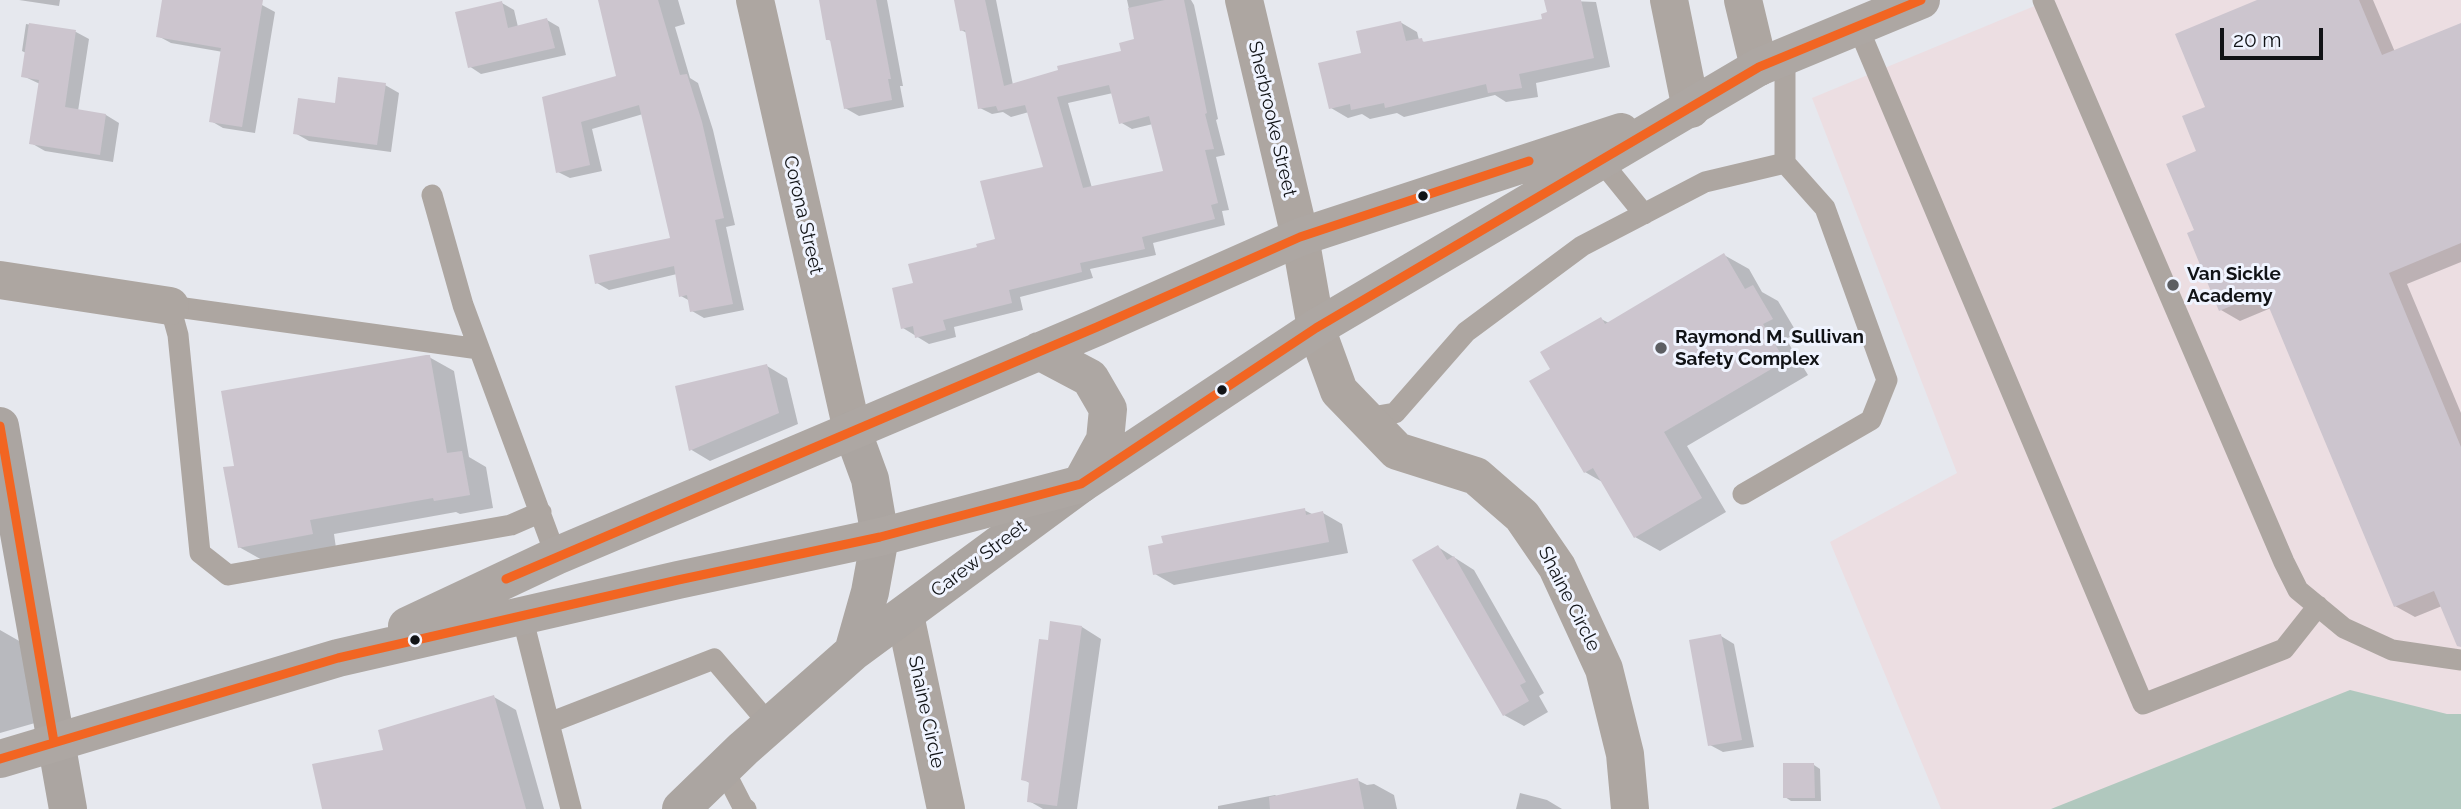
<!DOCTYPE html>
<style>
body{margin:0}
#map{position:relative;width:2461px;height:809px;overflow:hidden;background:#e6e8ee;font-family:Raleway,sans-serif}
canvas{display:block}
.scale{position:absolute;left:2220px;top:28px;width:103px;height:32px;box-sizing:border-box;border:4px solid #111316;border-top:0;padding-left:9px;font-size:21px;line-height:24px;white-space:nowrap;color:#111316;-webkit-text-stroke:5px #f0f4ff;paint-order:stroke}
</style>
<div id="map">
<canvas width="2461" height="809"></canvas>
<div class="scale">20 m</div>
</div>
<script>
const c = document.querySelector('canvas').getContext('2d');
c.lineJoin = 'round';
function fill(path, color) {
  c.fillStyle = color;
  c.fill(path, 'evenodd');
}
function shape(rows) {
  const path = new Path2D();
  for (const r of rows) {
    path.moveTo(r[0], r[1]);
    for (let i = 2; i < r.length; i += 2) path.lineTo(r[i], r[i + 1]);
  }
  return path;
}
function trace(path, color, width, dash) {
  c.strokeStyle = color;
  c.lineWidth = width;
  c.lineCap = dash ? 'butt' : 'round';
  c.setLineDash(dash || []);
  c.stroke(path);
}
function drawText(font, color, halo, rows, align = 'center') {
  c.font = font + ' Raleway,sans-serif';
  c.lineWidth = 6;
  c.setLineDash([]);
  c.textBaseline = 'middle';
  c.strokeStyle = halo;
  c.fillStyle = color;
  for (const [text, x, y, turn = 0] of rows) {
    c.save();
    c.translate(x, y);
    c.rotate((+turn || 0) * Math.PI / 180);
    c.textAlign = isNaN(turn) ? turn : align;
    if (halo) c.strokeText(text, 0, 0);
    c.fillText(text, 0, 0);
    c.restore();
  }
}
const education = shape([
 [2049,0,2461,0,2461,737,2285,809,1941,809,1830,542,1957,473,1812,98]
]);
const forest = shape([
 [2350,690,2447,714,2461,714,2461,809,2051,809]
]);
const shadow = shape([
 [19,0,60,0,59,6],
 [164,0,233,0,262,5,275,12,255,133,223,128,211,121,223,52,171,43,158,36],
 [599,0,678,0,685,24,675,27,690,78,698,83,713,130,735,225,726,227,744,310,704,318,692,311,690,301,681,296,677,274,609,290,597,283,672,239,643,114,592,129,602,171,570,178,558,172,544,98,618,77],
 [820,0,887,0,903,86,900,86,904,107,859,116,845,108,833,42,827,39],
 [962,0,996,0,1013,85,1123,52,1136,40,1127,0,1191,0,1194,5,1218,119,1216,120,1225,155,1216,157,1229,210,1222,211,1225,225,1153,243,1156,255,1090,269,1093,278,1020,297,1023,310,954,327,956,337,929,344,903,328,915,284,997,241,1045,168,1029,112,1011,117,1003,112,992,114,980,108,967,33,961,30],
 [1113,93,1120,122,1132,129,1153,124,1166,172,1092,188,1068,103],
 [1546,0,1596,2,1610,67,1536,83,1538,97,1506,102,1495,95,1404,117,1397,113,1370,119,1362,114,1348,118,1331,108,1363,55,1400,22,1417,32,1419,40,1427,43,1544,21,1549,14],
 [2262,0,2373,0,2395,52,2461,25,2461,262,2407,284,2461,413,2461,621,2442,606,2415,617,2395,606,2271,308,2240,321,2221,310,2196,231,2198,152,2207,108],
 [502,3,514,10,518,27,547,20,559,27,566,55,481,74,469,66],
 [26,24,76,32,89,39,78,111,106,115,119,123,113,162,45,151,31,143,40,84,23,76,26,53,22,51],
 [385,85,399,93,391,152,309,141,295,133,336,105],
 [1724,255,1749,269,1762,292,1778,301,1797,333,1786,339,1808,375,1687,446,1726,512,1660,551,1635,537,1604,483,1585,472,1552,369,1601,319,1609,323],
 [429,357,454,371,469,457,486,467,493,508,460,514,456,512,334,534,336,548,264,561,239,547],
 [767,366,787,378,798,424,710,461,690,449],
 [1304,510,1314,515,1323,513,1342,524,1348,553,1174,585,1155,574],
 [1438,547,1474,570,1544,693,1539,696,1548,712,1524,726,1504,715],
 [1082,627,1101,639,1077,809,1043,809,1029,801,1031,784,1023,779,1049,643],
 [0,630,21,642,35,723,0,733],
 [1721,636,1734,644,1754,747,1723,752,1710,745],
 [494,697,516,710,544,809,324,809,385,751],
 [1814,765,1820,769,1821,801,1791,801,1785,797],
 [1357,780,1367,785,1374,784,1394,795,1397,809,1218,809,1218,806,1275,795,1278,797],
 [1520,793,1547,800,1562,809,1516,809]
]);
const building = shape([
 [162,0,263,0,242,127,209,122,221,48,156,37],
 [598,0,658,0,680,75,687,74,702,122,724,218,715,220,733,304,690,312,687,295,679,297,674,266,595,284,589,255,670,238,639,105,581,122,590,165,556,173,542,97,616,76],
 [819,0,876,0,891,79,888,79,892,100,844,109,830,40,826,40],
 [954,0,985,0,1004,86,1058,70,1057,66,1121,51,1119,43,1134,39,1128,8,1165,0,1184,0,1207,113,1205,114,1214,149,1205,150,1218,203,1211,205,1215,219,1142,237,1145,249,1080,263,1082,272,1009,290,1012,303,943,320,946,330,915,338,913,326,901,329,892,288,913,283,908,264,977,247,976,244,995,239,980,181,1043,167,1025,105,998,111,996,106,978,109,965,30,960,31],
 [1109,85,1119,124,1149,116,1163,171,1083,188,1057,97],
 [1544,0,1581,0,1594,58,1519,74,1522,88,1488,93,1486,84,1385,108,1384,103,1351,110,1350,104,1329,109,1318,63,1361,53,1356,31,1401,21,1406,41,1422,38,1423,42,1542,19,1541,14,1547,12],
 [2257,0,2359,0,2382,55,2461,23,2461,243,2389,273,2461,447,2461,647,2457,646,2434,591,2394,607,2263,293,2219,311,2187,233,2194,230,2166,164,2196,151,2182,116,2205,107,2175,34],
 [502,1,508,28,547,18,555,48,468,68,455,12],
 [29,23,76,30,65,107,106,114,100,155,29,144,39,80,21,77],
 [338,77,386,83,377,145,293,134,298,98,335,103],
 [1724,253,1745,289,1753,285,1773,319,1763,324,1785,361,1664,432,1702,498,1634,538,1593,468,1584,473,1529,381,1550,369,1540,352,1601,317,1605,324],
 [426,355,430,355,447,453,462,451,470,495,434,501,433,498,310,520,313,534,238,548,223,467,234,466,221,391],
 [767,364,779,413,689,451,675,386],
 [1305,508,1306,515,1323,511,1329,542,1153,575,1148,546,1163,543,1161,536],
 [1438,545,1447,560,1454,556,1526,682,1520,685,1529,701,1503,716,1412,560],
 [1050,621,1082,626,1057,806,1027,802,1029,782,1021,780,1039,639,1048,640],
 [1721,634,1742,740,1708,746,1689,640],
 [494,695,526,809,322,809,312,764,383,750,378,730],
 [1783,763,1814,763,1815,798,1783,798],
 [1358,778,1364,809,1270,809,1269,797]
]);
const service = shape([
 [2043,0,2284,562,2298,590,2344,628,2392,650,2461,660],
 [1858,27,2143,704,2284,649,2318,606],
 [1785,57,1785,163],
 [1601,161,1644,214],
 [432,195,463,305,556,556],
 [479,349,170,306,178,335,200,553,228,575,511,525,541,512],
 [1366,418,1395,413,1466,332,1582,246,1705,182,1785,163,1825,208,1887,380,1871,420,1743,494],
 [522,616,549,723,714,659,770,725],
 [549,723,571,809],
 [723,768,743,807,746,809]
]);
const minor = shape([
 [755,0,852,430],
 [1244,0,1300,237,1316,328,1339,391,1397,451,1476,476,1522,516,1557,567,1604,669,1625,754,1630,809],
 [1669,0,1691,109],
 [1743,0,1759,67],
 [0,280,170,306],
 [905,615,946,809]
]);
const secondary = shape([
 [0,426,68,809],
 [852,430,870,479,880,537,870,592,853,652],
 [681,809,743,749,853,652,1081,484]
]);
const primary = shape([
 [1039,351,1090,378,1108,409,1105,440,1082,482],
 [407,626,556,556,1097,327,1300,237,1621,132],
 [0,759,338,658,678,580,880,537,1081,484,1316,328,1759,67,1921,0]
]);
const bus1 = shape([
 [0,426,54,742],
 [506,579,1097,327,1300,237,1529,161],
 [0,759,338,658,678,580,880,537,1081,484,1316,328,1759,67,1921,0]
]);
const markers = [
 [1423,196,6,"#111316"],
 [2173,285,7,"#5c5e62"],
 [1661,348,7,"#5c5e62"],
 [1222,390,6,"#111316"],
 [415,640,6,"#111316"]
];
const streetNames = [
 ["Sherbrooke Street",1272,119,77],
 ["Corona Street",803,215,77],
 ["Carew Street",979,559,-37],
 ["Shaine Circle",1569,599,63],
 ["Shaine Circle",926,712,78]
];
const poiNames = [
 ["Van Sickle",2187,274],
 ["Academy",2187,296],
 ["Raymond M. Sullivan",1675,337],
 ["Safety Complex",1675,359]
];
fill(education, '#ecdee2');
fill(forest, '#b0c8be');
fill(shadow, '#0003');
fill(building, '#ccc5ce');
trace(service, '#ada6a1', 21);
trace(minor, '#ada6a1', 38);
trace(secondary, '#aba5a1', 38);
trace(primary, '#ada7a3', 38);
trace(bus1, '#f26522', 9);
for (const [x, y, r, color] of markers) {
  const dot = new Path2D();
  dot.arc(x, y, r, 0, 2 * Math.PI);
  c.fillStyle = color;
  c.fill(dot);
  trace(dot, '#f0f4ff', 2.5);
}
drawText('19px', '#111316', '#f0f4ff', streetNames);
drawText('bold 19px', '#111316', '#f0f4ff', poiNames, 'left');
</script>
